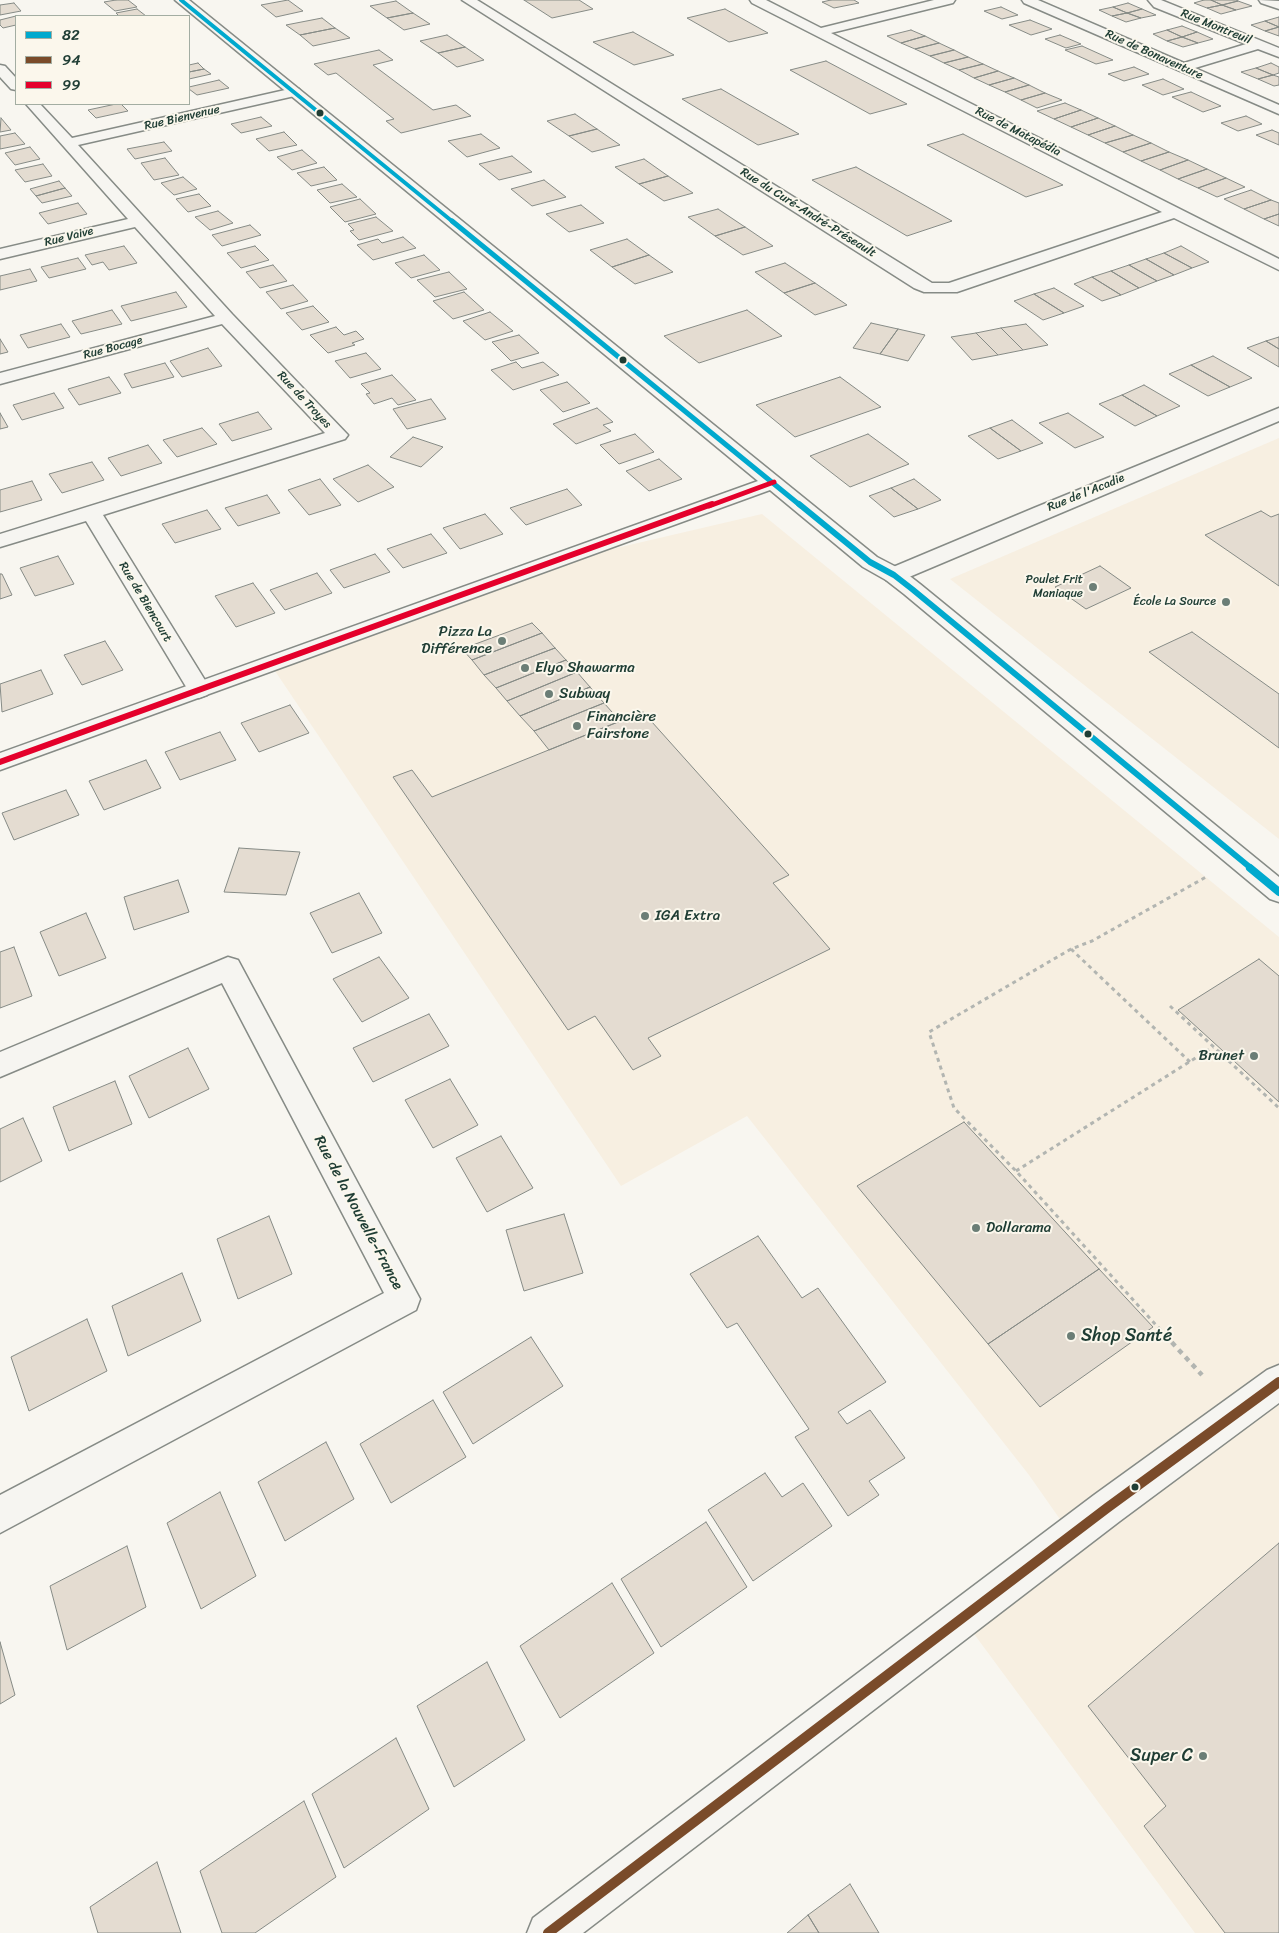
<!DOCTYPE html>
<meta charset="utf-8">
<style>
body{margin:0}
#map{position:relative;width:1279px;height:1933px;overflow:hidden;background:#f8f6f0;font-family:Sriracha,sans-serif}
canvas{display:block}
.legend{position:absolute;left:15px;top:15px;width:175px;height:90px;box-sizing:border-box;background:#fbf7ec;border:1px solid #a3ada2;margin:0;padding:6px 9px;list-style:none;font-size:15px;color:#1f3d34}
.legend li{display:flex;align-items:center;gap:10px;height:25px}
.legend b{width:25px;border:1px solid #a3ada2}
</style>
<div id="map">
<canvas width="1279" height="1933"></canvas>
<ul class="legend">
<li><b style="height:6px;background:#00a9ce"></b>82</li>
<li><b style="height:6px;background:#7a4b2a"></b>94</li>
<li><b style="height:6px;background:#e4002b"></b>99</li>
</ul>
</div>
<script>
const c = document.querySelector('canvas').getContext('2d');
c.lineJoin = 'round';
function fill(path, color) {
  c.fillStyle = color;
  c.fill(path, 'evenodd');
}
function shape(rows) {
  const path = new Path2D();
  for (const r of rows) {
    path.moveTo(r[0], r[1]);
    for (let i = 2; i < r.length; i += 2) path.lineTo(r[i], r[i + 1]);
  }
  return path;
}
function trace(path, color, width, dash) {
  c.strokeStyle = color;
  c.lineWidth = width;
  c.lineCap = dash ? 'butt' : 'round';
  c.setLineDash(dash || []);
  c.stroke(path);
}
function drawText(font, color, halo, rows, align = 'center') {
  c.font = font + ' Sriracha,sans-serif';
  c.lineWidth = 4;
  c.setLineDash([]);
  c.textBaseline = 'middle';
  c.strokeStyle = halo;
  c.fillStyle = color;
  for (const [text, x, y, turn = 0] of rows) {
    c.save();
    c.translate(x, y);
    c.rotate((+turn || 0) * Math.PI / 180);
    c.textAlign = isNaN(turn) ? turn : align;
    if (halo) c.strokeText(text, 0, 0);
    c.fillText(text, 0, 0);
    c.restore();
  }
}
const built = shape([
 [1279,438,1279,839,950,579],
 [762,514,1279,937,1279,1933,1195,1933,963,1619,1071,1535,1029,1475,747,1116,621,1186,271,665,548,564]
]);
const building = shape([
 [116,0,128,0,137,7,115,11,104,2,116,0],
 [288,0,303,11,276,17,261,5,288,0],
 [524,0,579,0,593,9,552,18,524,0],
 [831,0,854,0,859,3,834,8,822,2,831,0],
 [1204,0,1211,0,1222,5,1207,8,1194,3,1204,0],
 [1211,0,1236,0,1238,1,1222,5,1211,0],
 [396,1,413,13,387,18,370,6,396,1],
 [1238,1,1252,6,1236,10,1222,5,1238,1],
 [14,3,21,11,0,15,0,5,14,3],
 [1128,3,1142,9,1127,13,1113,7,1128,3],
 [1222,5,1236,10,1221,14,1207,8,1222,5],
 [1001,7,1018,15,1002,19,984,11,1001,7],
 [1113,7,1127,13,1112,16,1099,10,1113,7],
 [137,9,146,16,119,16,116,13,137,9],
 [725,9,768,33,729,42,687,18,725,9],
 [1142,9,1156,15,1141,18,1127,13,1142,9],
 [413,13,430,24,404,30,387,18,413,13],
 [1127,13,1141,18,1126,22,1112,16,1127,13],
 [16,16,16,25,3,28,0,25,0,20,16,16],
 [1279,17,1279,27,1265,21,1279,17],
 [322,18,335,28,300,35,286,25,322,18],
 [1030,20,1052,29,1031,35,1009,25,1030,20],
 [1265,21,1279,27,1265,31,1251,25,1265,21],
 [1182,26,1197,32,1182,37,1167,30,1182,26],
 [1279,27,1279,36,1265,31,1279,27],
 [335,28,350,38,313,46,300,35,335,28],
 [911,30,925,36,901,43,887,36,911,30],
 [1167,30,1182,37,1167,41,1153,34,1167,30],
 [633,32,674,55,634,65,593,42,633,32],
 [1197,32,1213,39,1198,43,1182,37,1197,32],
 [447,35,465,47,438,53,420,41,447,35],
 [1060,35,1081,44,1066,48,1045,39,1060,35],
 [925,36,939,43,915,49,901,43,925,36],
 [1182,37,1198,43,1183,47,1167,41,1182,37],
 [939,43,954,50,930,56,915,49,939,43],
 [1082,46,1113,60,1096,64,1065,50,1082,46],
 [465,47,484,60,457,67,438,53,465,47],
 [379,50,393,60,373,65,433,110,456,105,471,116,401,133,386,121,394,119,336,73,328,75,314,64,379,50],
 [954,50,968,57,944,63,930,56,954,50],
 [968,57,983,64,959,70,944,63,968,57],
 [826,61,907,104,870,114,790,70,826,61],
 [198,63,204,69,189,72,189,65,198,63],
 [1271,63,1279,67,1279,73,1273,75,1256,68,1271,63],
 [983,64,998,71,974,78,959,70,983,64],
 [1134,67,1149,74,1124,81,1108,74,1134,67],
 [1256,68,1273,75,1258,79,1241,72,1256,68],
 [204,69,211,74,189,79,189,72,204,69],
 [998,71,1014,78,989,85,974,78,998,71],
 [1273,75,1279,77,1279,85,1274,86,1258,79,1273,75],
 [1014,78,1029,85,1005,92,989,85,1014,78],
 [1163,79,1184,89,1163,95,1142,85,1163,79],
 [219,80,229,88,197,95,189,89,189,87,219,80],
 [1029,85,1045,93,1021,100,1005,92,1029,85],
 [721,89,799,134,758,145,682,99,721,89],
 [1191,92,1221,106,1203,112,1172,97,1191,92],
 [1045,93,1062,100,1037,108,1021,100,1045,93],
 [1065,103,1081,110,1054,119,1037,111,1065,103],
 [116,104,121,104,128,111,96,118,88,110,116,104],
 [1081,110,1098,118,1071,127,1054,119,1081,110],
 [575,114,597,129,569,136,547,121,575,114],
 [1246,116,1262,124,1238,131,1221,123,1246,116],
 [261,117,272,126,241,133,231,124,261,117],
 [1,118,11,130,0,132,1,118],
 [1098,118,1115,126,1088,135,1071,127,1098,118],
 [1115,126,1133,135,1105,143,1088,135,1115,126],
 [597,129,620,145,592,152,569,136,597,129],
 [1272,130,1279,133,1279,145,1256,135,1272,130],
 [284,132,297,145,269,151,256,139,284,132],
 [15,133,25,144,0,149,0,136,15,133],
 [481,134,500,148,467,157,448,141,481,134],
 [963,134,1063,185,1026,197,927,145,963,134],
 [1133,135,1151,143,1123,152,1105,143,1133,135],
 [164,142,172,151,135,159,127,149,164,142],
 [1151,143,1169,152,1141,161,1123,152,1151,143],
 [30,147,40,159,15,165,5,153,30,147],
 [302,150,317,163,292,170,277,157,302,150],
 [1169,152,1188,160,1160,170,1141,161,1169,152],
 [512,156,532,172,499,180,479,164,512,156],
 [165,158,179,175,154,180,141,163,165,158],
 [644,159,668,176,639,184,615,167,644,159],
 [1188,160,1207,169,1178,179,1160,170,1188,160],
 [43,164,52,176,25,182,15,170,43,164],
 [324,167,337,180,311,186,297,173,324,167],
 [856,167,952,221,907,236,812,180,856,167],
 [1207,169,1226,178,1198,188,1178,179,1207,169],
 [668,176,693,193,664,201,639,184,668,176],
 [183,177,197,189,174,195,161,183,183,177],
 [1226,178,1245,187,1217,197,1198,188,1226,178],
 [544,180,566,197,532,206,511,189,544,180],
 [59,181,65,188,36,196,30,189,59,181],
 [342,184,357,197,330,203,317,190,342,184],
 [65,188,72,196,42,203,36,196,65,188],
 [1251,190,1271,200,1244,209,1224,199,1251,190],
 [199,194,211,206,188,212,176,199,199,194],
 [360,199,376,214,345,222,330,207,360,199],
 [1271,200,1279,203,1279,214,1264,219,1244,209,1271,200],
 [78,203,87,214,48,224,39,213,78,203],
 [581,205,604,223,569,232,546,214,581,205],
 [718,209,745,227,715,236,688,217,718,209],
 [218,211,233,223,210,230,195,217,218,211],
 [1279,214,1279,226,1264,219,1279,214],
 [376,217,393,231,359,240,350,231,354,230,348,224,376,217],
 [250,225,261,235,222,246,212,235,250,225],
 [745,227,773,246,743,255,715,236,745,227],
 [403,237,416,248,373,260,357,245,378,239,382,243,403,237],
 [627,239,649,255,612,267,590,250,627,239],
 [124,246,137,263,109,270,103,262,92,265,85,255,124,246],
 [255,246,269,260,241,268,227,253,255,246],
 [1181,246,1209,262,1192,268,1164,253,1181,246],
 [1164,253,1192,268,1174,275,1146,259,1164,253],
 [424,255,440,270,411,278,395,263,424,255],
 [649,255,673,272,635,284,612,267,649,255],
 [78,258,86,269,49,278,41,267,78,258],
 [1146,259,1174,275,1157,281,1129,265,1146,259],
 [785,263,815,283,784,293,755,272,785,263],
 [273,265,287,281,260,288,246,272,273,265],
 [1129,265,1157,281,1139,288,1111,271,1129,265],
 [30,269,37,281,0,290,0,276,30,269],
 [1111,271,1139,288,1121,295,1092,277,1111,271],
 [449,272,467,289,435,297,417,280,449,272],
 [1092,277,1121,295,1102,301,1074,284,1092,277],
 [815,283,847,305,815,315,784,293,815,283],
 [293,285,308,301,281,309,266,292,293,285],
 [1054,288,1084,306,1064,313,1034,294,1054,288],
 [176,292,187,307,131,321,121,306,176,292],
 [464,292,484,310,453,319,433,301,464,292],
 [1034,294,1064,313,1043,320,1014,301,1034,294],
 [313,306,329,322,302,330,286,313,313,306],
 [112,310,122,324,81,334,72,321,112,310],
 [747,310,782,336,699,363,664,336,747,310],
 [490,312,513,331,485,340,463,321,490,312],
 [871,323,898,329,880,354,853,348,871,323],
 [61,324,70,337,28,348,20,335,61,324],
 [1026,324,1048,345,1023,350,1001,328,1026,324],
 [336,327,344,335,356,331,364,339,352,343,355,345,328,353,310,335,336,327],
 [1001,328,1023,350,998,355,976,333,1001,328],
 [898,329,925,335,908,361,880,354,898,329],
 [976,333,998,355,972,360,951,337,976,333],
 [519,335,539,353,511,361,492,342,519,335],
 [1279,337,1279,349,1266,341,1279,337],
 [0,339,8,352,0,354,0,339],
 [1266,341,1279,349,1279,367,1247,348,1266,341],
 [208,348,222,366,182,377,170,361,208,348],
 [366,353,381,369,350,378,335,361,366,353],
 [1213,356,1252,378,1230,387,1191,365,1213,356],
 [516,362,522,368,543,362,559,375,513,390,491,370,516,362],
 [165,363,174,377,132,388,124,374,165,363],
 [1191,365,1230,387,1208,396,1169,374,1191,365],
 [392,375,416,400,398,405,392,398,374,404,366,394,370,393,361,384,392,375],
 [109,377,121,393,79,405,68,389,109,377],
 [840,377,881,407,795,437,756,405,840,377],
 [567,382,590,403,563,412,540,390,567,382],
 [1144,385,1180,406,1157,416,1122,395,1144,385],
 [54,393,64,408,22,420,13,405,54,393],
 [1122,395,1157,416,1135,426,1099,404,1122,395],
 [431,399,446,419,407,429,393,409,431,399],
 [597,408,613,422,603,425,611,431,576,444,553,424,597,408],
 [258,412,272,429,232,441,219,424,258,412],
 [0,413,8,427,0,429,0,413],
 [1068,413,1104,437,1075,448,1039,423,1068,413],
 [1012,420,1043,443,1021,451,990,428,1012,420],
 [202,428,217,444,177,457,163,440,202,428],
 [990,428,1021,451,998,459,968,436,990,428],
 [635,434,654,452,619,464,600,445,635,434],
 [868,434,909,464,850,487,810,456,868,434],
 [413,437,443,447,421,467,390,457,413,437],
 [148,445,162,463,121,476,108,458,148,445],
 [659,459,682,479,649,491,626,471,659,459],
 [92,462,104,480,62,493,49,474,92,462],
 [368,465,394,487,358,502,333,479,368,465],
 [320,479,341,505,309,515,288,490,320,479],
 [914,479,941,500,918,509,891,488,914,479],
 [32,481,42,500,0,512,0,490,32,481],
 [891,488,918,509,894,517,869,496,891,488],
 [567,489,582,505,526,525,510,508,567,489],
 [267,495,280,513,238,526,225,508,267,495],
 [207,510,221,529,175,543,162,524,207,510],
 [1261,511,1271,517,1279,514,1279,586,1205,535,1261,511],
 [485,514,503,534,460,549,443,528,485,514],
 [431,534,447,553,403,568,387,549,431,534],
 [375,554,390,572,344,588,330,570,375,554],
 [58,556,74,584,35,596,20,568,58,556],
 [1100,566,1131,588,1086,609,1055,587,1100,566],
 [317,573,332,593,285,610,270,590,317,573],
 [0,574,2,574,12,595,0,599,0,574],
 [253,583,275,613,236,627,215,596,253,583],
 [532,623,542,633,472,660,462,649,532,623],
 [1192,632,1279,694,1279,748,1149,652,1192,632],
 [542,633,555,648,484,675,472,660,542,633],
 [105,641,123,670,82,685,64,655,105,641],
 [555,648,566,660,496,688,484,675,555,648],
 [566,660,577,672,507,701,496,688,566,660],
 [41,670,53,694,2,712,0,684,41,670],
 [577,672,590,687,520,716,507,701,577,672],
 [590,687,604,703,534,731,520,716,590,687],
 [604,703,620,721,549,750,534,731,604,703],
 [290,705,309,733,259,752,241,723,290,705],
 [643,712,789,875,773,883,830,949,648,1038,661,1056,633,1070,595,1016,568,1030,393,777,412,770,432,797,643,712],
 [220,732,236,760,180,780,165,752,220,732],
 [146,760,161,788,104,810,89,781,146,760],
 [66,790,79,815,14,840,2,813,66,790],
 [239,848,300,852,286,895,224,892,239,848],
 [178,880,189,912,134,930,124,897,178,880],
 [359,893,382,933,332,953,310,913,359,893],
 [86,913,106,958,59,976,40,932,86,913],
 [14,947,32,996,0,1008,0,952,14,947],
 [379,957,409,998,362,1022,333,979,379,957],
 [1259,959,1279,976,1279,1102,1178,1010,1259,959],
 [429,1014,449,1046,373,1082,353,1048,429,1014],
 [188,1048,209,1089,149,1118,129,1076,188,1048],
 [450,1079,478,1125,433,1148,405,1100,450,1079],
 [115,1081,132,1124,69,1151,53,1107,115,1081],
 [23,1118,42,1161,0,1182,0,1129,23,1118],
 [964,1122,1099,1269,988,1344,857,1186,964,1122],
 [501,1136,533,1188,487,1212,456,1158,501,1136],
 [564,1214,583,1273,524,1291,506,1230,564,1214],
 [269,1216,292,1274,238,1299,217,1239,269,1216],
 [758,1236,802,1298,818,1288,886,1382,838,1412,847,1424,870,1410,905,1458,869,1481,879,1495,848,1516,795,1437,809,1429,737,1323,727,1328,690,1274,758,1236],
 [1099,1269,1153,1327,1040,1407,988,1344,1099,1269],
 [182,1273,201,1321,128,1356,112,1306,182,1273],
 [87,1319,107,1371,29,1411,11,1357,87,1319],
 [531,1337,563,1386,473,1444,443,1392,531,1337],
 [433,1400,466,1457,391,1503,360,1444,433,1400],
 [326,1442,354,1499,285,1541,258,1482,326,1442],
 [765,1473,782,1497,803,1483,832,1526,753,1581,708,1510,765,1473],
 [220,1492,256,1576,201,1609,167,1523,220,1492],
 [706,1522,747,1587,661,1647,621,1579,706,1522],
 [1279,1543,1279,1933,1225,1933,1144,1826,1166,1806,1088,1706,1279,1543],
 [127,1546,146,1607,67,1650,50,1586,127,1546],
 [612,1583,654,1653,560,1718,520,1646,612,1583],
 [0,1642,15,1695,0,1704,0,1642],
 [487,1662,525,1740,454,1787,417,1706,487,1662],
 [396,1738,429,1809,344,1868,312,1794,396,1738],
 [304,1801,336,1877,255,1933,222,1933,200,1871,304,1801],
 [157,1862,181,1933,98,1933,90,1907,157,1862],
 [850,1884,879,1933,819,1933,808,1915,850,1884],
 [808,1915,819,1933,787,1933,808,1915]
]);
const pathFar1 = shape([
 [1071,949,1190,1062],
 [1170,1006,1279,1108],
 [1016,1171,1213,1047],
 [1166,1336,1016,1171,954,1108,929,1032,1071,949,1092,941,1206,877]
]);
const path = shape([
 [1165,1335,1202,1375]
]);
const street = shape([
 [462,0,477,0,932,283,949,283,1162,212,752,3,750,0,766,0,821,28,934,0,955,0,953,3,831,33,1279,259,1279,270,1174,218,957,292,924,292,914,288,462,0],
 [1022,0,1038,0,1184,63,1246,44,1154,7,1148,0,1161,0,1279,48,1279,57,1258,49,1195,68,1279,105,1279,114,1024,3,1022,0],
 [1259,0,1279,1,1279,9,1261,3,1259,0],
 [0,65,5,66,16,78,16,90,11,89,0,77,0,65],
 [294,88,299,89,301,92,299,95,78,145,232,314,348,435,345,439,103,515,211,690,207,695,199,698,191,695,86,521,0,547,0,534,325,433,222,324,0,384,0,373,215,316,135,227,0,259,0,249,128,219,26,104,40,104,72,138,294,88],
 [1279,408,1279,421,902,580,894,582,886,580,883,575,886,570,1034,508,1279,408],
 [228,957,238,960,420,1299,416,1310,0,1533,0,1495,384,1293,222,983,0,1077,0,1052,228,957]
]);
const secondary = shape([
 [175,0,189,0,877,557,902,570,920,584,1279,877,1279,902,1270,899,904,594,886,580,863,567,770,490,0,770,0,753,758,481,175,0],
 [1279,1365,1279,1403,1120,1521,583,1933,527,1933,533,1918,1094,1495,1267,1370,1279,1365]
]);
const bus1Far3 = shape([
 [181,0,453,222]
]);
const bus1Far2 = shape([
 [452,221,801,506]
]);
const bus1Far1 = shape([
 [799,504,870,562,894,575,912,589,1252,869]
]);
const bus1 = shape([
 [1250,868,1279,892]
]);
const bus2 = shape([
 [548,1933,1107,1508,1279,1382]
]);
const bus3Far1 = shape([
 [709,506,774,482]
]);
const bus3 = shape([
 [0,762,712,504]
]);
const markers = [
 [320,113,4.5,"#1f3d34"],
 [623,360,4.5,"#1f3d34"],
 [1093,587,5,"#6b7e76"],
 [1226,602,5,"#6b7e76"],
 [502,641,5,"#6b7e76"],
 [525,668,5,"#6b7e76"],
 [549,694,5,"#6b7e76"],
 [577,726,5,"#6b7e76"],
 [1088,734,4.5,"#1f3d34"],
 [645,916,5,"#6b7e76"],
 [1254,1056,5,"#6b7e76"],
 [976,1228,5,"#6b7e76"],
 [1071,1336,5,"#6b7e76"],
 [1135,1487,4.5,"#1f3d34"],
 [1203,1756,5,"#6b7e76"]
];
const farStreetnames = [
 ["Rue Montreuil",1216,27,22],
 ["Rue de Bonaventure",1154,55,24],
 ["Rue Bienvenue",182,118,-13],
 ["Rue de Matapédia",1018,132,27],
 ["Rue du Curé-André-Préseault",808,213,32],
 ["Rue Vaive",69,237,-14],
 ["Rue Bocage",113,348,-15],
 ["Rue de Troyes",304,400,47],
 ["Rue de l'Acadie",1086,493,-22],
 ["Rue de Biencourt",145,602,59]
];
const farPoinames = [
 ["Poulet Frit",1083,580],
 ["Maniaque",1083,594],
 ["École La Source",1216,602]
];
const poiNames = [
 ["Pizza La",492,632,"right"],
 ["Différence",492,649,"right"],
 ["Elyo Shawarma",535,668],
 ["Subway",559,694],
 ["Financière",587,717],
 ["Fairstone",587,734],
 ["IGA Extra",655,916],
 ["Brunet",1244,1056,"right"],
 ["Dollarama",986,1228]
];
const streetNames = [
 ["Rue de la Nouvelle-France",358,1213,62]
];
const nearPoinames = [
 ["Shop Santé",1081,1336],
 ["Super C",1193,1756,"right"]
];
fill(built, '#f7efe1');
fill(building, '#e4dcd1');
trace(building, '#868b86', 1);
trace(street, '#868b86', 3);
trace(secondary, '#868b86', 3);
trace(pathFar1, '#b2b5b1', 3, [4, 4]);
trace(path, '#b2b5b1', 4.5, [5, 5]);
fill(street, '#f6f5f1');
fill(secondary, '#f6f5f1');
trace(bus1Far3, '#00a9ce', 4);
trace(bus1Far2, '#00a9ce', 5);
trace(bus1Far1, '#00a9ce', 6);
trace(bus1, '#00a9ce', 8);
trace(bus2, '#7a4b2a', 10);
trace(bus3Far1, '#e4002b', 5);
trace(bus3, '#e4002b', 6);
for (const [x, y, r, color] of markers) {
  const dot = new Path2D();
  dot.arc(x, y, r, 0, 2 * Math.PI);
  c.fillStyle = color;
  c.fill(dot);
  trace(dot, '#fbf7ec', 2);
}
drawText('12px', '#1f3d34', '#fbf7ec', farStreetnames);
drawText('12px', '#1f3d34', '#fbf7ec', farPoinames, 'right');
drawText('15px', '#1f3d34', '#fbf7ec', poiNames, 'left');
drawText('15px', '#1f3d34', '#fbf7ec', streetNames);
drawText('18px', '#1f3d34', '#fbf7ec', nearPoinames, 'left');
</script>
